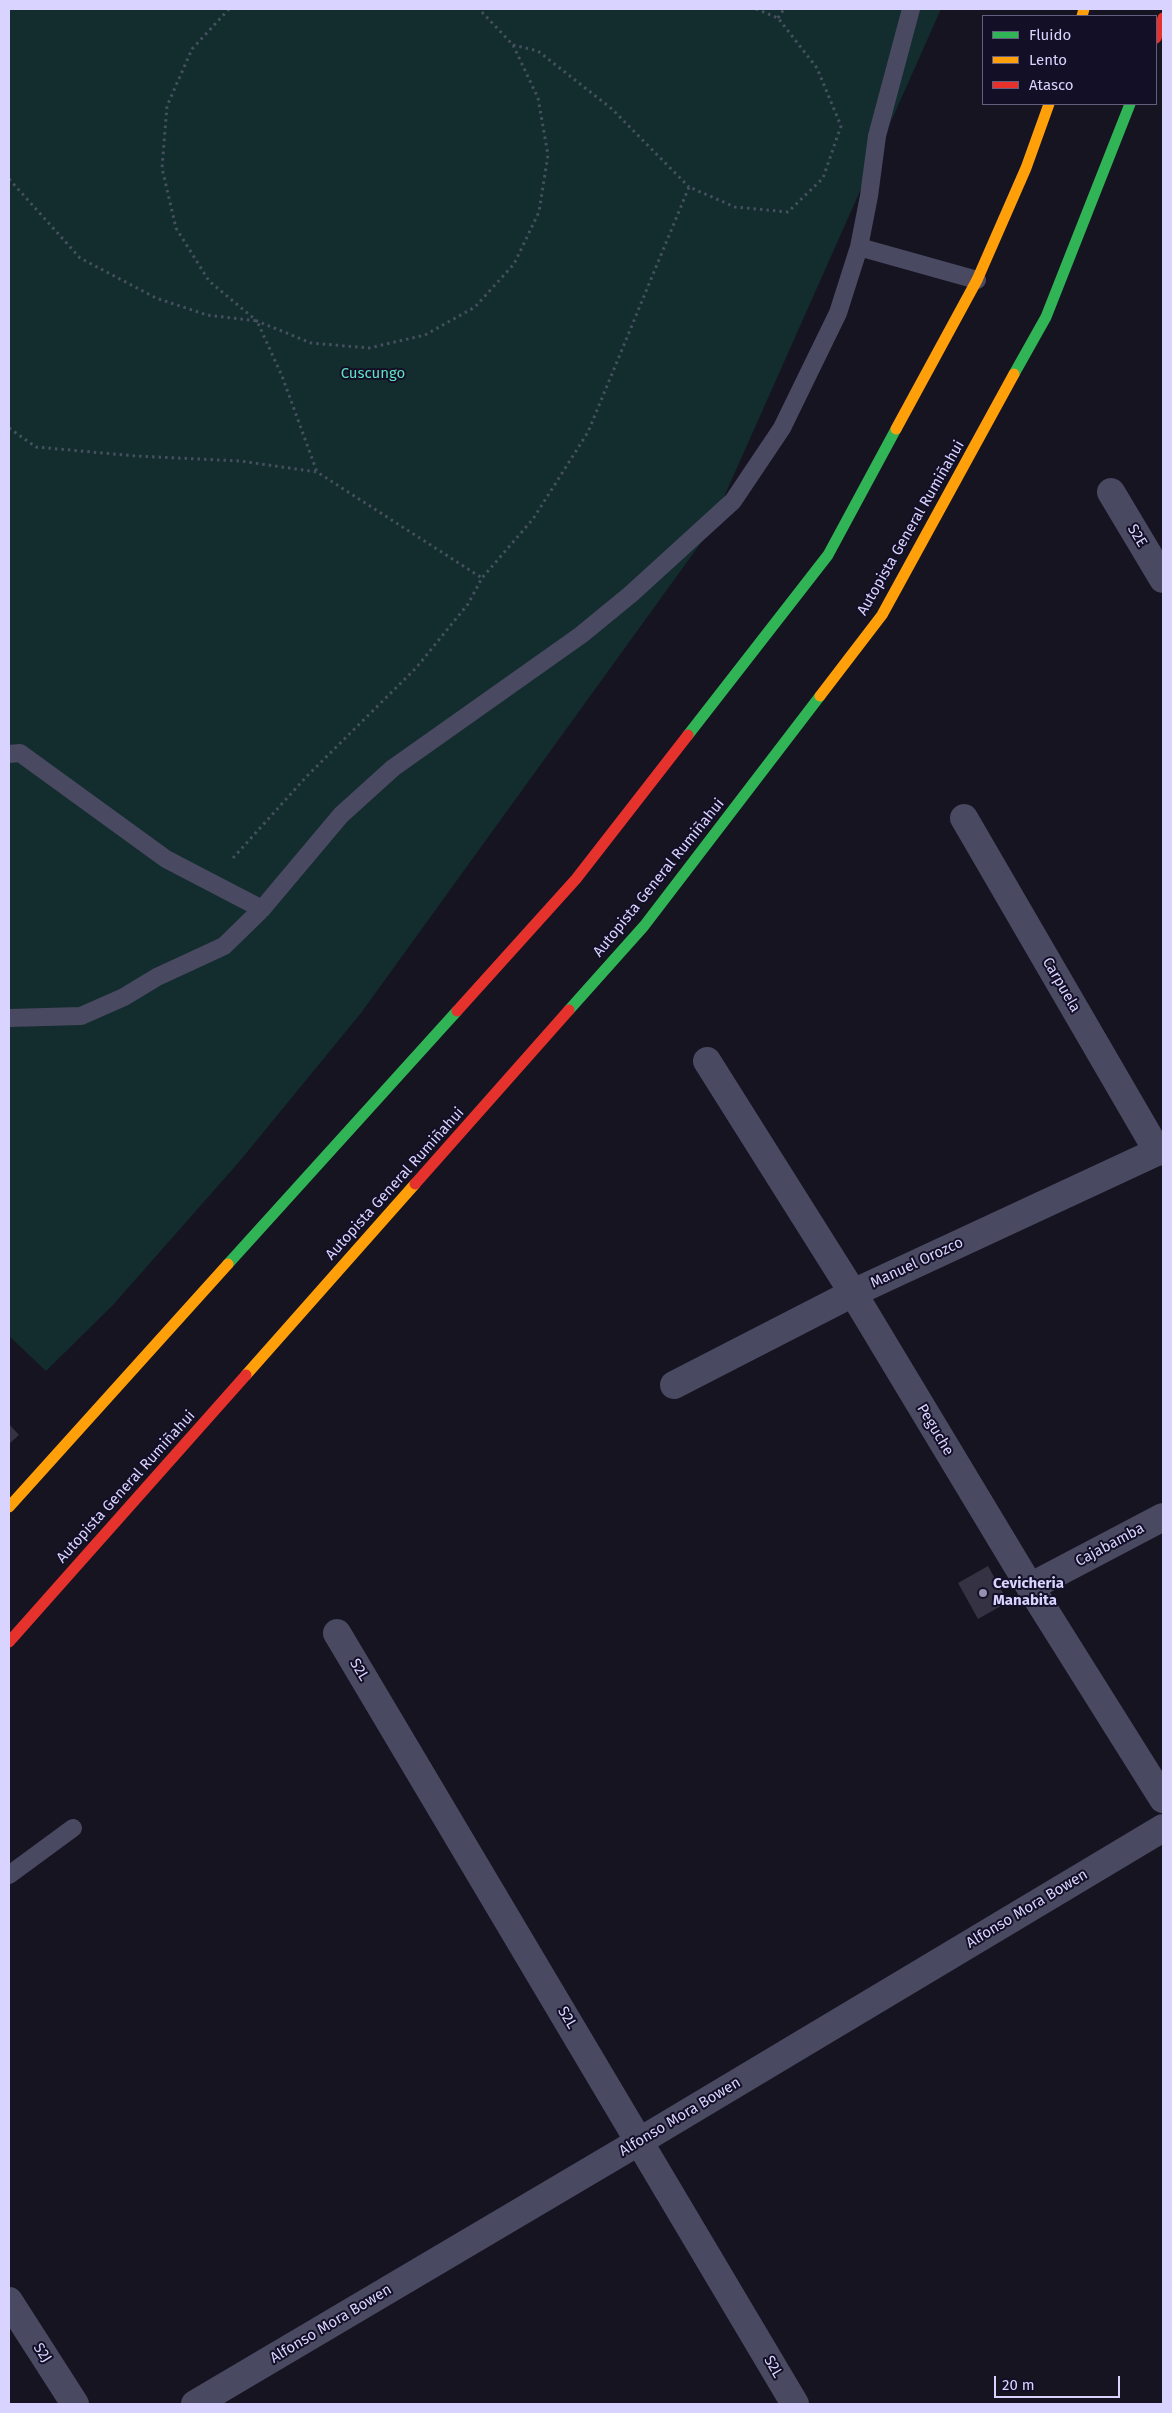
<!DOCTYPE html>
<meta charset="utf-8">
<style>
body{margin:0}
#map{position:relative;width:1172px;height:2413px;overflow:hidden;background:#161421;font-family:"Fira Sans",sans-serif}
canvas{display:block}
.frame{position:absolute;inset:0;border:10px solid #d9d4ff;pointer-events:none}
.legend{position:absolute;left:982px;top:15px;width:175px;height:90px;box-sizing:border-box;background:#130f26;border:1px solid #625e7d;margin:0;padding:6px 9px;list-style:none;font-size:15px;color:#d9d4ff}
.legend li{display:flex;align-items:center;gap:10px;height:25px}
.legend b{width:25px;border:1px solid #625e7d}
.scale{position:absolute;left:994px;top:2376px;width:126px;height:22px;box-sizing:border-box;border:2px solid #d9d4ff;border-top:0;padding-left:6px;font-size:15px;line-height:18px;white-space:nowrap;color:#d9d4ff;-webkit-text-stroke:4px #130f26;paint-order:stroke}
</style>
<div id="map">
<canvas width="1172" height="2413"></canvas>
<div class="frame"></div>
<ul class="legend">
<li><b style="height:6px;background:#30b455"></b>Fluido</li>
<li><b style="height:6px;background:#ff9f0a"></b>Lento</li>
<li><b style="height:6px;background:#e5322d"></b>Atasco</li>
</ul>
<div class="scale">20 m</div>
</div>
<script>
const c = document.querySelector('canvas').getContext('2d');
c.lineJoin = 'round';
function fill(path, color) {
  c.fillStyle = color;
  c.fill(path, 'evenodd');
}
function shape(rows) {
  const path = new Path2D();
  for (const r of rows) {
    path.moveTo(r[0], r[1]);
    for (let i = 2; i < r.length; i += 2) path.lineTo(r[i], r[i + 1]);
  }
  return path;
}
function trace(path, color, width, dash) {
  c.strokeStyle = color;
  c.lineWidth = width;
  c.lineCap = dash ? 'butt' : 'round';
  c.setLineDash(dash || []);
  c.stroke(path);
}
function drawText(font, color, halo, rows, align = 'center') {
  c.font = font + ' "Fira Sans",sans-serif';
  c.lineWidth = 4;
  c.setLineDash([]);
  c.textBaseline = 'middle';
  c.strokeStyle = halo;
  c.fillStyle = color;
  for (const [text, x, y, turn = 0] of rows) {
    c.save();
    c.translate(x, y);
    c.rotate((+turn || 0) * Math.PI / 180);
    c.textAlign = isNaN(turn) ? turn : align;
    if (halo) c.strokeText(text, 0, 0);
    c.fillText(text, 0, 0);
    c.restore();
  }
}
const green = shape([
 [9,9,941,9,708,533,361,1013,239,1162,113,1305,46,1371,9,1336]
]);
const building = shape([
 [9,1424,19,1435,9,1444],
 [988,1566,1008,1602,978,1619,958,1583]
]);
const path = shape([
 [229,9,192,49,167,106,162,168,176,228,209,281,257,321,311,343,369,348,425,335,475,307,514,264,539,212,548,155,538,98,513,45,479,9],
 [778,18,784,9],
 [513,45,538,51,612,109,689,187],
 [9,179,80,258,156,298,207,315,257,321,282,376,317,472],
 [9,428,36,447,136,456,240,461,317,472,482,578],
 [233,858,307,776,416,668,468,604,482,578,533,519,588,432,689,187,735,207,788,212,823,178,841,126,817,68,778,18,756,9]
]);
const lane = shape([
 [859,247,977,280],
 [9,754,20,753,166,859,262,909],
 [9,1018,81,1016,124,997,157,977,224,946,262,909,341,815,393,768,581,635,631,594,733,501,782,428,838,313,859,247,869,196,877,136,911,9],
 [9,1875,73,1828]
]);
const street = shape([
 [1111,492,1163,579],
 [964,818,1158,1152],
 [707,1061,853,1293,1030,1587,1163,1799],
 [674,1385,853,1293,1163,1149],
 [1030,1587,1163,1517],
 [337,1633,795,2404],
 [9,2301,75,2404],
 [195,2404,640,2141,1163,1828]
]);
const fast = shape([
 [1014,374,1046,317,1130,104],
 [688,735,828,555,896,429],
 [569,1010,644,926,820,696],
 [228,1264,457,1011]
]);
const slow = shape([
 [1082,16,1084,9],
 [896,429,977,280,1026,168,1049,104],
 [820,696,882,615,1014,374],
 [246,1375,415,1184],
 [9,1507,228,1264]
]);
const jam = shape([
 [1156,38,1163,18],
 [457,1011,576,879,688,735],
 [415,1184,569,1010],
 [9,1642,246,1375]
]);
const markers = [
 [983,1593,5,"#9591b1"]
];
const parkNames = [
 ["Cuscungo",373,374]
];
const streetNames = [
 ["Autopista General Rumiñahui",911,528,-60],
 ["S2E",1137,536,59],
 ["Autopista General Rumiñahui",659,878,-51],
 ["Carpuela",1061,985,60],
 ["Autopista General Rumiñahui",395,1184,-48],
 ["Manuel Orozco",917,1263,-25],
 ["Peguche",935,1430,59],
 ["Autopista General Rumiñahui",126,1487,-48],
 ["Cajabamba",1110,1545,-28],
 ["S2L",359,1670,59],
 ["Alfonso Mora Bowen",1027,1909,-31],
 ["S2L",567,2018,59],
 ["Alfonso Mora Bowen",680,2117,-31],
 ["Alfonso Mora Bowen",331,2324,-31],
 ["S2J",42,2353,57],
 ["S2L",773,2367,60]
];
const poiNames = [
 ["Cevicheria",993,1584],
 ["Manabita",993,1601]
];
fill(green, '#132c2d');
fill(building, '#343243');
trace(path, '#44505f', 3, [2.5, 4]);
trace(lane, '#4a4962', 18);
trace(street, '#4a4962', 28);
trace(fast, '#30b455', 11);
trace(slow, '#ff9f0a', 11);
trace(jam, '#e5322d', 11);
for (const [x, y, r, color] of markers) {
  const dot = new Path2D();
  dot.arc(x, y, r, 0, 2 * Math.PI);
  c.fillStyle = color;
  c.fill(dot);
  trace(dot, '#130f26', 2);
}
drawText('15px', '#5fe0c0', '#130f26', parkNames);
drawText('15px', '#d9d4ff', '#130f26', streetNames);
drawText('bold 15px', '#d9d4ff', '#130f26', poiNames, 'left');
</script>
